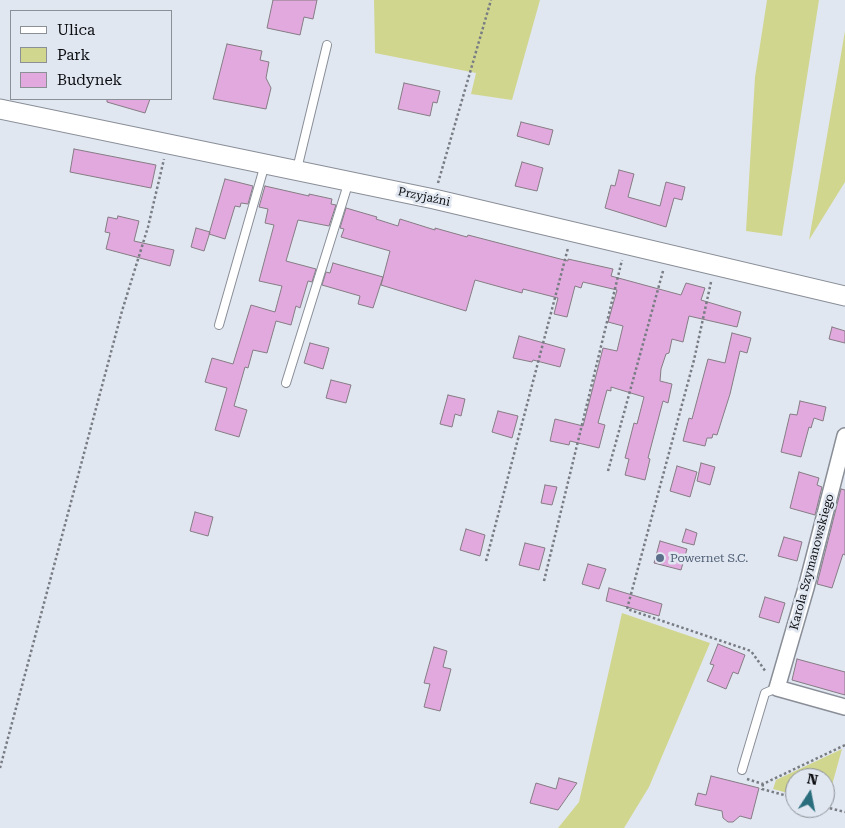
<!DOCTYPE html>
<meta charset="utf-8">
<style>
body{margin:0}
#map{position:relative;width:845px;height:828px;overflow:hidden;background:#e1e7f1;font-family:"Roboto Serif",serif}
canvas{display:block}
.legend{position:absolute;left:10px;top:10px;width:162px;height:90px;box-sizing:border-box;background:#e1e7f1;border:1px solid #8b9097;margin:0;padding:6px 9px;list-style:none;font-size:15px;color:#0b0d10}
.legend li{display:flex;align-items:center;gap:10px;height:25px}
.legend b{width:25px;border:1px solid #8b9097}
.north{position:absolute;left:785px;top:768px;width:50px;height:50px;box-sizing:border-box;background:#e1e7f1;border:1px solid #8b9097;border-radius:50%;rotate:11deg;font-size:14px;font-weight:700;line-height:20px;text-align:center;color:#0b0d10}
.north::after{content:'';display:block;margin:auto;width:18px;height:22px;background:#2a6e7e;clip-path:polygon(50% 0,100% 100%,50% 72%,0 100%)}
</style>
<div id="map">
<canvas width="845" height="828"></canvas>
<ul class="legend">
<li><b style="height:6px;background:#fff"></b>Ulica</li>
<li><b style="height:14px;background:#d1d68f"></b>Park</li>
<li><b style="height:14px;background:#e1a9dd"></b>Budynek</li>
</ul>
<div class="north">N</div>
</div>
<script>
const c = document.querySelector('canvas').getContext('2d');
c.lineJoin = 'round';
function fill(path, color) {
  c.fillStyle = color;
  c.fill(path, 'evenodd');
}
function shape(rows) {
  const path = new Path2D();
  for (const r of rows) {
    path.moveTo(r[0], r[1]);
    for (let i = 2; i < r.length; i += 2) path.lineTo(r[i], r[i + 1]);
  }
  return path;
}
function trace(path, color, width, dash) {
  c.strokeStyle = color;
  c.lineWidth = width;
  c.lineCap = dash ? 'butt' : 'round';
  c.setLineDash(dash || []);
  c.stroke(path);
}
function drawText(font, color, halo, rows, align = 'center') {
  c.font = font + ' "Roboto Serif",serif';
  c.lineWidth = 5;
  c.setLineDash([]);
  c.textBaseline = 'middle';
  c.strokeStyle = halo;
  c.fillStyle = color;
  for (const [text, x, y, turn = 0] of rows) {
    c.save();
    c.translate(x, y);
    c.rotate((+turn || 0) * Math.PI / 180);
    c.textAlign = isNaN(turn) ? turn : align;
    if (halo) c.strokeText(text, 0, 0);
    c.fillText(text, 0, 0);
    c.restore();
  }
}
const green = shape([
 [374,0,540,0,512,100,471,94,476,73,375,53],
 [767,0,819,0,782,236,746,231,755,77],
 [845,31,845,182,809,240],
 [622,613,710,643,649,787,624,828,558,828,579,802],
 [842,749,827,803,825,803,825,778,795,778,795,795,773,789,776,780]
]);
const building = shape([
 [273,0,317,0,313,19,304,17,300,35,267,28,273,0],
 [227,44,262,51,260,60,269,62,266,78,271,88,266,109,213,99,227,44],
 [404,83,440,91,437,103,433,102,430,116,398,109,404,83],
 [107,99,150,99,145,113,107,102,107,99],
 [521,122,553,130,549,145,517,136,521,122],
 [74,149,156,165,151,188,70,172,74,149],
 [522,162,543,168,537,191,515,186,522,162],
 [619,170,634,174,628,197,660,206,666,182,685,187,682,200,674,198,666,227,605,208,611,185,615,186,619,170],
 [225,179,253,186,248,204,241,203,240,207,235,206,225,239,209,234,225,179],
 [265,186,309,196,309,194,332,199,331,204,336,205,329,226,298,220,286,261,316,269,312,282,308,281,300,308,296,306,291,325,276,321,267,353,253,350,248,368,245,367,234,406,247,410,239,437,215,430,227,388,205,382,212,358,233,364,251,305,275,312,282,286,259,281,274,225,265,223,268,209,259,207,265,186],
 [346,208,377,217,376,219,398,226,400,219,435,230,435,228,467,237,468,235,568,261,568,259,613,269,611,276,681,295,686,283,705,288,701,300,741,312,737,327,689,316,683,342,672,339,669,353,666,354,661,369,660,381,672,384,668,403,663,401,648,458,650,459,645,480,625,475,629,459,625,458,634,423,637,424,644,397,611,387,611,391,607,390,598,423,605,425,599,448,570,441,569,445,550,441,555,419,583,426,603,348,617,351,623,326,608,322,617,290,583,282,581,288,575,286,567,317,554,314,558,298,523,289,522,293,475,280,466,311,381,285,390,251,341,237,344,229,340,228,346,208],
 [118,216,139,221,134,241,174,250,170,266,106,249,110,233,105,232,108,217,117,219,118,216],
 [196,228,210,232,204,251,191,247,196,228],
 [333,263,383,277,373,308,358,304,360,296,322,285,326,272,330,273,333,263],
 [832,327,845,331,845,343,829,339,832,327],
 [732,333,751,338,747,353,740,351,730,394,717,435,713,434,712,438,707,438,705,446,683,441,689,418,692,419,708,359,725,363,732,333],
 [519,336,565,349,560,367,533,360,532,362,513,358,519,336],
 [310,343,329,348,323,369,304,363,310,343],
 [331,380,351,385,346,403,326,398,331,380],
 [448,395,465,399,461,416,455,414,452,427,440,424,448,395],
 [800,401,826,407,823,421,814,418,811,428,809,427,801,457,781,452,790,414,797,415,800,401],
 [498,411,518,416,512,438,492,432,498,411],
 [701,463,715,467,710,485,697,481,701,463],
 [677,466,697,472,690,497,670,491,677,466],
 [799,472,819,478,817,485,822,487,815,515,790,508,799,472],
 [545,485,557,487,552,505,541,503,545,485],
 [841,489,845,490,845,555,843,554,832,588,817,584,841,489],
 [195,512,213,517,208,536,190,531,195,512],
 [466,529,485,535,480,556,460,550,466,529],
 [686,529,697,533,694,545,682,542,686,529],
 [784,537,802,542,797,561,778,556,784,537],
 [660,541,687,549,681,570,654,563,660,541],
 [525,543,545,548,539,570,519,565,525,543],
 [588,564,606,569,599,589,582,584,588,564],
 [609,588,662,604,659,616,606,601,609,588],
 [765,597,785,603,779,623,759,617,765,597],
 [718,644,745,655,738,674,733,672,726,689,707,681,714,665,710,664,718,644],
 [434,647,447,651,443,667,451,669,440,711,424,707,430,684,424,683,434,647],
 [797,659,845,672,845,695,792,680,797,659],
 [711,776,759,788,751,819,740,816,733,822,728,822,723,818,722,811,695,805,698,793,706,795,711,776],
 [559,778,577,783,558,810,530,803,536,783,556,789,559,778]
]);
const path = shape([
 [438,183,491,0],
 [711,282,694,360,627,609,751,651,766,672],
 [608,471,663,271],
 [486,561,568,248],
 [544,581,622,260],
 [0,768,122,311,148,227,164,159],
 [747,779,763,784,845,745],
 [763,784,762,789,795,798],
 [825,807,845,812]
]);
const service = shape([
 [297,169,327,45],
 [219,325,265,164],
 [286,383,349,181],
 [742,770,765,693,777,688]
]);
const minor = shape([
 [845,436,806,588,777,688,845,707]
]);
const tertiary = shape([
 [0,109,434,199,845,296]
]);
const markers = [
 [660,558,5,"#5c6f8a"]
];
const streetNames = [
 ["Przyjaźni",424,197,12],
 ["Karola Szymanowskiego",812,562,-75]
];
const serviceNames = [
 ["Powernet S.C.",670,558]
];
fill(green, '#d1d68f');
fill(building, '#e1a9dd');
trace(building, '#857c84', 1);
trace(service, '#898e97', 10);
trace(minor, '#898e97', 18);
trace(tertiary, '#898e97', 21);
trace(path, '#787c83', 2.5, [2.5, 2.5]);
trace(service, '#fff', 8);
trace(minor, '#fff', 15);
trace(tertiary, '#fff', 19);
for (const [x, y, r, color] of markers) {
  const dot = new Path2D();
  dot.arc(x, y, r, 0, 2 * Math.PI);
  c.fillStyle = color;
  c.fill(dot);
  trace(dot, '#e1e7f1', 2);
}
drawText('12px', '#0b0d10', '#e1e7f1', streetNames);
drawText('12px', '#4e5e75', '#e1e7f1', serviceNames, 'left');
</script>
